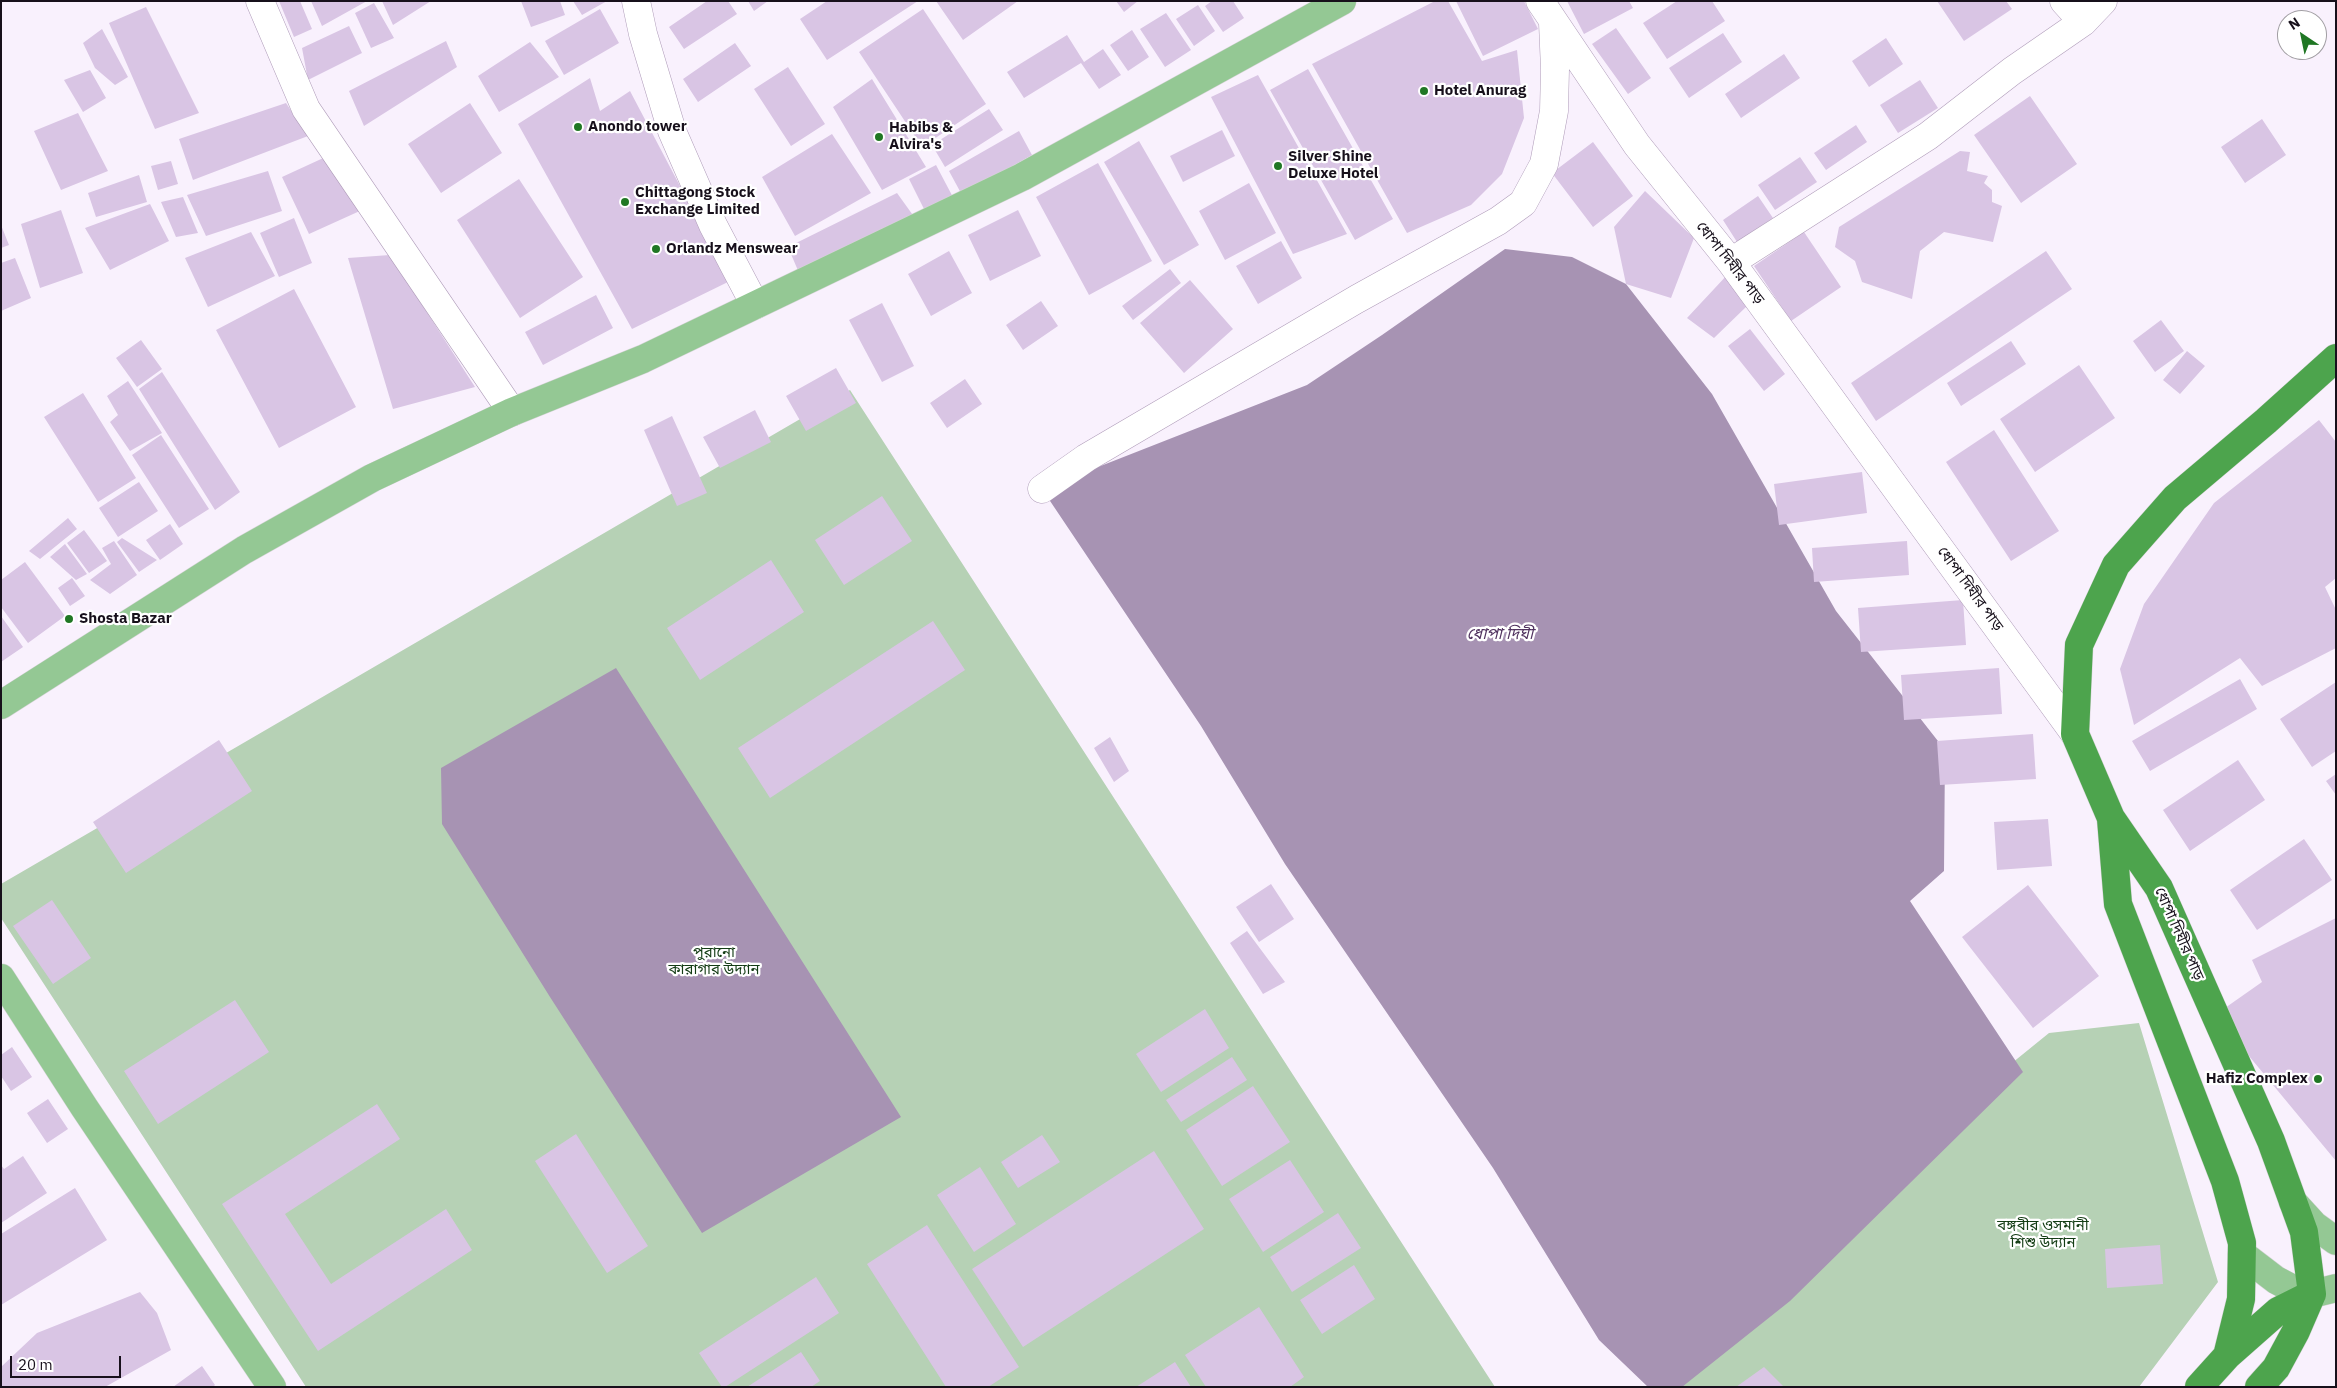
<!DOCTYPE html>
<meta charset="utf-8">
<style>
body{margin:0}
#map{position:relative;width:2337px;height:1388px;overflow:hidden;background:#f9f1fd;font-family:"IBM Plex Sans",sans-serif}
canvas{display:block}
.frame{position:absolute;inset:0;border:2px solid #17101b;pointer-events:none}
.north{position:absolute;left:2277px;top:10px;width:50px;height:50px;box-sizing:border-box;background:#fff;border:1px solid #a29fa4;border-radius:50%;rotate:326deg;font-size:14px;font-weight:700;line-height:20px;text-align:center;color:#17101b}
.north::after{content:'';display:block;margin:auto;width:18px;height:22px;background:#207724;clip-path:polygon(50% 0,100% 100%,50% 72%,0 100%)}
.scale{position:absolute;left:10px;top:1356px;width:111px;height:22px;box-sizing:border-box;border:2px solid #17101b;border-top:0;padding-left:6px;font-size:15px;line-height:18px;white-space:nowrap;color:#17101b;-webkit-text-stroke:4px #fff;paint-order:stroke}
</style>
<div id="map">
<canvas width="2337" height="1388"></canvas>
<div class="frame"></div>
<div class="north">N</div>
<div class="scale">20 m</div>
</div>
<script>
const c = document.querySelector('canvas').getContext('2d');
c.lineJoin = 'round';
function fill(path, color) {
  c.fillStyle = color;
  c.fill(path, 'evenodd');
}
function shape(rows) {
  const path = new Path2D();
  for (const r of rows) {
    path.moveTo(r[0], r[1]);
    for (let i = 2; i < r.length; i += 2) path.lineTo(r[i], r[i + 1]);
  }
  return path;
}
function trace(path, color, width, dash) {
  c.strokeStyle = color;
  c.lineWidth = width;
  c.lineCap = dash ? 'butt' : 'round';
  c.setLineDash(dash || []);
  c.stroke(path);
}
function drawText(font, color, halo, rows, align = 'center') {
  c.font = font + ' "IBM Plex Sans","Noto Sans Bengali",sans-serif';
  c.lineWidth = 4.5;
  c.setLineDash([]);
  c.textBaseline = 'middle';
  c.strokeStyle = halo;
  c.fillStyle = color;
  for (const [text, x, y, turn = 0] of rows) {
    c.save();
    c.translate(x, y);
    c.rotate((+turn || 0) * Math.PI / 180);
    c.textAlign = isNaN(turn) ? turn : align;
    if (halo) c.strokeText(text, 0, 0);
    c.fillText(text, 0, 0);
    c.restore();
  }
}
const green = shape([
 [850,390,1495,1387,306,1387,1,918,1,884],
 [2139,1023,2218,1282,2139,1387,1651,1387,1705,1312,2049,1033]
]);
const water = shape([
 [1505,249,1572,257,1626,284,1712,394,1836,611,1945,750,1944,871,1910,901,2023,1072,1790,1301,1682,1387,1648,1387,1599,1340,1493,1168,1285,864,1201,726,1042,489,1307,385,1382,335],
 [616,668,901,1117,702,1233,550,997,442,824,441,768]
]);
const building = shape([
 [279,1,300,1,312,29,294,37],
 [311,1,367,1,322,26],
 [382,1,431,1,393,25],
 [521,1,560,1,565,15,531,27],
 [573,1,607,1,582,15],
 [707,1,728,1,737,14,684,49,669,27],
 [748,1,768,1,754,11],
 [827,1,918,1,827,60,800,19],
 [936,1,1018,1,963,40],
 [1116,1,1138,1,1124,12],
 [1212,1,1233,1,1244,18,1223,32,1205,6],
 [1435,1,1448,1,1482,61,1517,50,1524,118,1502,174,1471,205,1407,233,1312,64],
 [1456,1,1524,1,1538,29,1483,56],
 [1567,1,1629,1,1633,8,1584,34],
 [1677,1,1712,1,1725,21,1667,59,1643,23],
 [1937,1,2006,1,2012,9,1964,41],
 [374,3,394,38,371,48,355,13],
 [1198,5,1215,31,1194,46,1176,19],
 [146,7,199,113,155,129,109,23],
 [600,9,619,43,564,75,545,41],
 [923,9,986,104,922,147,859,52],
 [1166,13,1191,50,1165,67,1140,29],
 [349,26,362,53,308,80,302,48],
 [1616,28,1651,78,1628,94,1592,44],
 [102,29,128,77,115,85,95,68,83,43],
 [1132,30,1149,57,1128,71,1110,45],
 [1723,33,1742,62,1689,98,1669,68],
 [1067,35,1084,62,1103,49,1121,75,1099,89,1081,63,1024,98,1007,72],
 [1886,38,1903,64,1869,87,1852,61],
 [446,41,457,67,364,126,349,91],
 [530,42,559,77,499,112,478,76],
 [735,43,751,66,698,102,683,79],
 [1784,54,1800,78,1741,118,1725,94],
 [788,67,825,124,791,146,754,89],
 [1308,69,1393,219,1355,240,1270,90],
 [90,70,106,98,83,112,64,80],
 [1258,75,1347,234,1293,254,1211,97],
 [590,78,600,111,630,91,730,281,632,329,518,124],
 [872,79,926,167,882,190,833,107],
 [1920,80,1938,108,1898,133,1880,105],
 [2030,96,2077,164,2021,203,1974,135],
 [286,103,308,136,193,180,179,139],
 [470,103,502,153,441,193,408,144],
 [989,109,1003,130,945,167,932,145],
 [78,113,108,171,61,190,34,131],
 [2262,119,2286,155,2245,183,2221,147],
 [1856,125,1867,142,1826,170,1814,153],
 [1222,130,1235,156,1183,182,1170,156],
 [1019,131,1032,155,962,195,949,171],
 [832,134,871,193,795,236,762,177],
 [1139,141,1199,245,1164,265,1104,162],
 [1593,142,1633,196,1593,227,1552,173],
 [1960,151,1970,152,1967,171,1988,176,1984,183,1992,190,1992,202,2002,206,1993,242,1944,232,1920,251,1912,299,1862,282,1855,261,1835,247,1839,227],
 [332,154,362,210,309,234,282,177],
 [1800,157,1817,182,1775,210,1758,185],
 [171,161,178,184,158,190,151,166],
 [1098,163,1152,261,1089,295,1036,197],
 [936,165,955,201,927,215,909,179],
 [268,171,282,211,206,236,187,195],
 [139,175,147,202,96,217,88,193],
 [519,179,583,277,520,318,457,220],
 [1249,183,1276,233,1225,260,1199,211],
 [1645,191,1694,238,1671,298,1626,284,1614,227],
 [897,193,920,225,802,280,788,247],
 [1758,196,1773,218,1737,242,1723,220],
 [183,197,198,233,176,237,161,202],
 [150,204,169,241,110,270,85,228],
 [61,210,83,273,40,288,21,224],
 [1018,210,1041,256,990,281,968,235],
 [294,218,312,263,279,277,260,233],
 [1,225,9,245,1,248],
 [251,232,275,276,208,307,185,258],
 [1804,232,1841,287,1791,321,1754,266],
 [1281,241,1302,278,1258,304,1236,266],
 [949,251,972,293,931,316,908,274],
 [2046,251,2072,289,1876,421,1851,383],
 [390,255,475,387,393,409,348,258],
 [15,258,31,298,1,311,1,263],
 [1170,269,1181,283,1133,320,1122,306],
 [1728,274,1747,306,1714,338,1687,318],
 [1190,280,1233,329,1184,373,1140,323],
 [294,289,356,407,279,448,216,330],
 [596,295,613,328,543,365,525,332],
 [1041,301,1058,326,1023,350,1006,325],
 [882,303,914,366,882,382,849,320],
 [2161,320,2184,351,2155,372,2133,341],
 [1750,329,1785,374,1764,391,1728,346],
 [141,340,162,369,137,387,116,358],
 [2011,341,2026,364,1961,406,1947,383],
 [2187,351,2205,366,2180,394,2163,380],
 [2079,365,2115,418,2035,472,2000,419],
 [836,368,856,403,806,431,786,396],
 [162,372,240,492,215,510,139,389],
 [965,379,982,404,947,428,930,403],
 [128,381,162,433,130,451,110,422,118,415,107,396],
 [83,393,136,478,98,502,44,417],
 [755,410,771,442,720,468,703,437],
 [672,416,707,493,677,506,644,430],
 [2319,420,2336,442,2336,578,2325,587,2336,610,2336,648,2262,686,2240,658,2134,725,2120,669,2144,604,2214,503],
 [1994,430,2059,531,2011,561,1946,462],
 [161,435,209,509,179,528,132,455],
 [1862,472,1867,513,1779,525,1774,484],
 [139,482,158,511,118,537,99,508],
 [882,496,912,541,844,585,815,540],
 [68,518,77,529,40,559,29,551],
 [170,524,183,544,160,560,146,540],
 [84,530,107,561,89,573,67,543],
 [122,538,157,560,139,572,117,542],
 [114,541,137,575,110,594,90,580,111,564,102,548],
 [1907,541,1909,575,1814,582,1812,548],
 [65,544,87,574,76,580,50,557],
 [771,560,804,612,700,680,667,628],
 [25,562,65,616,28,643,1,607,1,580],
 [72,578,85,596,70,606,58,588],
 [1963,600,1966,645,1861,652,1858,608],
 [1,616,23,647,1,662],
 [933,621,965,670,770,798,738,748],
 [1999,668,2002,714,1904,720,1901,675],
 [2240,679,2257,709,2150,771,2132,741],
 [2336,682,2336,751,2312,767,2280,719],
 [2033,734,2036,779,1940,785,1937,741],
 [1110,737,1129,771,1114,782,1094,748],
 [219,740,252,791,126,873,93,822],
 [2238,760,2265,800,2190,851,2163,810],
 [2336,774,2336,795,2326,781],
 [2048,819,2052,866,1997,870,1994,822],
 [2304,839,2332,880,2257,930,2230,890],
 [1271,884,1294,919,1259,942,1236,907],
 [2028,885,2099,976,2033,1028,1962,937],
 [52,900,91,958,53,984,13,926],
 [2336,918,2336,1161,2215,1015,2262,982,2252,960],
 [1247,931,1285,982,1263,994,1230,943],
 [235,1000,269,1052,158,1124,124,1071],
 [1205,1009,1229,1048,1161,1092,1136,1054],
 [12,1047,32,1077,11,1091,1,1076,1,1055],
 [1232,1057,1247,1080,1181,1122,1166,1100],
 [1253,1086,1290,1142,1222,1186,1186,1130],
 [48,1099,68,1129,47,1143,27,1113],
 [377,1104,400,1139,285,1214,331,1284,446,1209,472,1250,318,1351,222,1204],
 [576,1134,648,1246,607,1273,535,1161],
 [1042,1135,1060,1162,1018,1188,1001,1162],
 [1154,1151,1204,1229,1023,1347,972,1269],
 [23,1156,47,1193,1,1223,1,1165,4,1169],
 [1290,1160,1324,1212,1263,1252,1229,1199],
 [980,1167,1016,1224,974,1252,937,1195],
 [75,1188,107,1240,1,1305,1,1234],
 [1338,1213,1361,1248,1292,1292,1270,1257],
 [927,1225,1019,1367,988,1387,946,1387,867,1264],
 [2160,1245,2163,1284,2107,1288,2105,1249],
 [1354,1265,1375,1299,1322,1334,1300,1300],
 [816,1277,839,1313,725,1387,722,1387,699,1353],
 [140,1292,157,1313,171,1350,105,1387,1,1387,1,1367,37,1333],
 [1259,1307,1304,1377,1290,1387,1206,1387,1185,1355],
 [801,1352,820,1381,811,1387,747,1387],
 [1175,1362,1191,1387,1136,1387],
 [202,1366,215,1385,213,1387,173,1387],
 [1764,1367,1784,1387,1736,1387]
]);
const minor = shape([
 [260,1,306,109,512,412],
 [636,1,643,34,672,131,713,225,755,305],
 [1540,1,1637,145,1731,262,2075,734],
 [2064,1,2083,22],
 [1731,262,1928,136,2012,71,2083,22,2103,1],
 [1042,489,1086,458,1357,299,1498,221,1523,203,1544,164,1554,111,1555,69,1553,23]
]);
const major = shape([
 [1,705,244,550,372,478,512,412,643,359,1022,177,1342,1],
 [1,978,84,1107,272,1387],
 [2293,1202,2314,1225,2336,1241],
 [2242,1254,2276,1280,2297,1291,2312,1294,2336,1288]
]);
const highway = shape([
 [2111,819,2118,904,2225,1181,2242,1243,2241,1299,2227,1356],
 [2312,1294,2304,1232,2271,1141,2159,888,2111,818,2075,734,2079,645,2116,565,2175,498,2266,421,2336,358],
 [2199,1387,2227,1356,2278,1311,2312,1294],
 [2259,1387,2276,1368,2296,1331,2312,1294]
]);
const markers = [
 [1424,91,5,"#207724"],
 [578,127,5,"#207724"],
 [879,137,5,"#207724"],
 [1278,166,5,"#207724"],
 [625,202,5,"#207724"],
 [656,249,5,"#207724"],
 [69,619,5,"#207724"],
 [2318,1079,5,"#207724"]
];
const poiNames = [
 ["Hotel Anurag",1434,91],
 ["Anondo tower",588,127],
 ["Habibs &",889,128],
 ["Alvira's",889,145],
 ["Silver Shine",1288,157],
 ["Deluxe Hotel",1288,174],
 ["Chittagong Stock",635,193],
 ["Exchange Limited",635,210],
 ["Orlandz Menswear",666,249],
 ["Shosta Bazar",79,619],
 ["Hafiz Complex",2308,1079,"right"]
];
const streetNames = [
 ["ধোপা দিঘীর পাড়",1730,263,52],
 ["ধোপা দিঘীর পাড়",1970,589,54],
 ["ধোপা দিঘীর পাড়",2179,934,66]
];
const parkNames = [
 ["পুরানো",714,953],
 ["কারাগার উদ্যান",714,970],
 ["বঙ্গবীর ওসমানী",2043,1226],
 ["শিশু উদ্যান",2043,1243]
];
const waterNames = [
 ["ধোপা দিঘী",1500,634]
];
fill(green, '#b6d1b5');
fill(water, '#a793b3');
fill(building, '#d9c5e4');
trace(minor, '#af9cb9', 29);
trace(major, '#d5d4d6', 29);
trace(highway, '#d5d4d6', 29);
trace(minor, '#fff', 28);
trace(major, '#94c894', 28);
trace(highway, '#4da44d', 28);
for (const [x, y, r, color] of markers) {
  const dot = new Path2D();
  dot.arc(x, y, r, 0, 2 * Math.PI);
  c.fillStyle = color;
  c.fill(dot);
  trace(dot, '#fff', 2);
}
drawText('bold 15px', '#17101b', '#fff', poiNames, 'left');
drawText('15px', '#17101b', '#fff', streetNames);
drawText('15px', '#133c14', '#fff', parkNames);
drawText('italic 16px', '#50325f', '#fff', waterNames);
</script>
